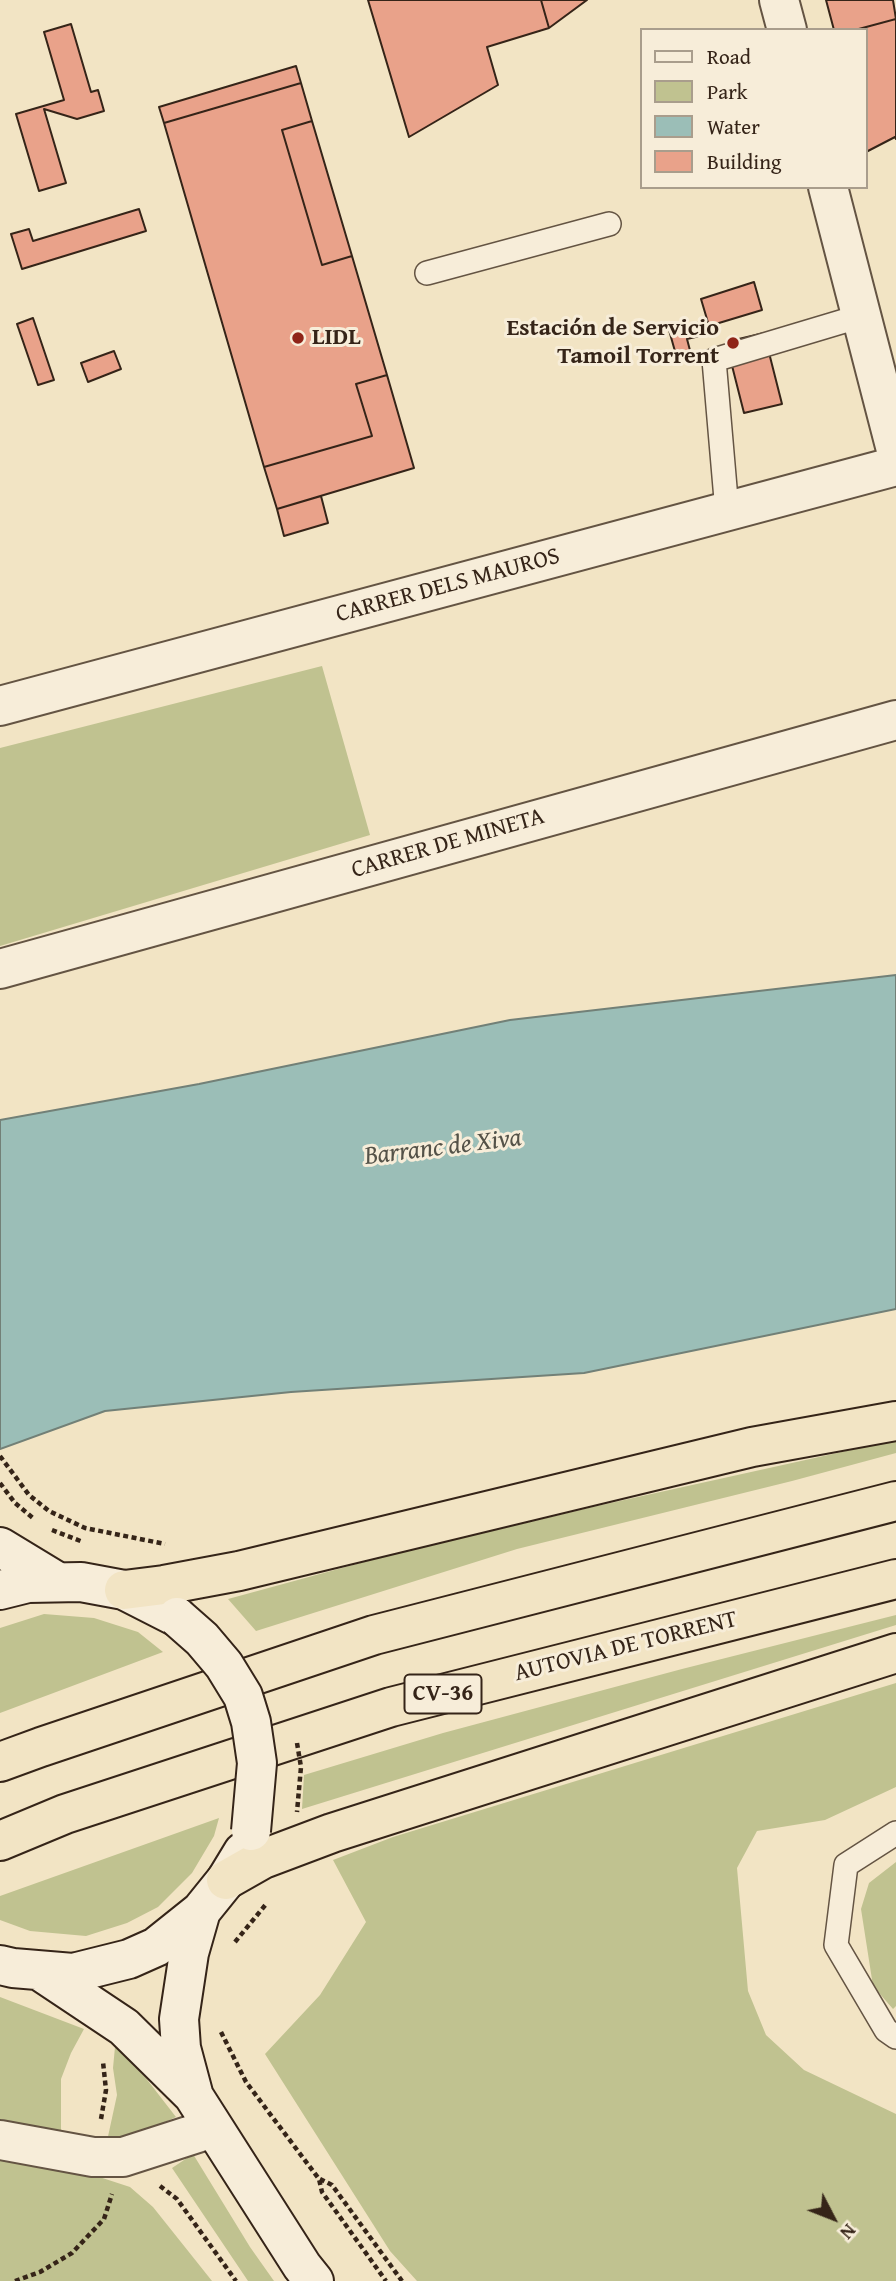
<!DOCTYPE html>
<html>
<head>
<meta charset="utf-8">
<style>
	body { margin:0 }
	#map { position:relative; width:896px; height:2281px; overflow:hidden; background:#f2e4c4; font-family:"Gentium Book Plus",serif }
	canvas { display:block }
	.legend { position:absolute; left:640px; top:28px; width:228px; height:161px; box-sizing:border-box; background:#f7edd9; border:2px solid #a99d8c; margin:0; padding:9px 12px; list-style:none; font-size:21px; color:#352418 }
	.legend li { display:flex; align-items:center; gap:14px; height:35px }
	.legend b { width:35px; border:2px solid #a99d8c }
	.north { position:absolute; left:798px; top:2183px; width:70px; height:70px; -webkit-text-stroke:5px #f7edd9; paint-order:stroke; rotate:132deg; font-size:19px; font-weight:700; line-height:28px; text-align:center; color:#352418 }
	.north::after { content:''; display:block; margin:auto; width:24px; height:32px; background:#352418; clip-path:polygon(50% 0,100% 100%,50% 72%,0 100%) }
</style>
</head>
<body>
<div id="map">
<canvas width="896" height="2281"></canvas>
<ul class="legend">
<li><b style="height:9px;background:#f7edd9"></b>Road</li>
<li><b style="height:19px;background:#c0c290"></b>Park</li>
<li><b style="height:19px;background:#9bbeb7"></b>Water</li>
<li><b style="height:19px;background:#e9a28a"></b>Building</li>
</ul>
<div class="north">N</div>
</div>
<script>
const context = document.querySelector('canvas').getContext('2d');
context.lineJoin = 'round';
function paint(path, color) { context.fillStyle = color; context.fill(path, 'evenodd'); }
const shape = rows => new Path2D(rows.map(r => 'M' + r).join(''));
function trace(path, color, width, dash) { context.strokeStyle = color; context.lineWidth = width; context.lineCap = dash ? 'butt' : 'round'; context.setLineDash(dash || []); context.stroke(path); }
function label(font, color, halo, rows, align = 'center') {
  context.font = font + ' "Gentium Book Plus",serif'; context.lineWidth = 6; context.setLineDash([]); context.textBaseline = 'middle'; context.strokeStyle = halo; context.fillStyle = color; for (const [text, x, y, turn = 0] of rows) {
    context.save(); context.translate(x, y); context.rotate((+turn || 0) * Math.PI / 180); context.textAlign = isNaN(turn) ? turn : align; if (halo) context.strokeText(text, 0, 0); context.fillText(text, 0, 0); context.restore();
  }
}
const green = shape([
	[322,666,370,835,0,946,0,748],
	[896,1440,896,1453,792,1481,517,1549,256,1631,228,1599,386,1556,597,1506],
	[44,1614,94,1618,138,1632,163,1652,0,1713,0,1628],
	[896,1615,896,1625,302,1809,304,1775,443,1733,682,1669],
	[896,1683,896,1787,825,1820,757,1831,737,1868,748,1991,766,2035,804,2070,896,2114,896,2281,417,2281,390,2251,265,2054,320,1995,366,1922,333,1860,393,1837],
	[219,1818,214,1836,192,1873,158,1907,127,1923,86,1936,30,1931,0,1920,0,1896],
	[896,1862,896,2006,893,2009,873,1986,861,1909,869,1883],
	[0,1997,84,2029,71,2053,61,2079,61,2132,0,2119],
	[115,2047,145,2077,176,2117,134,2136,107,2141,117,2095,113,2068],
	[193,2154,250,2247,274,2281,248,2281,172,2168],
	[0,2157,84,2172,130,2187,153,2207,212,2281,0,2281]
]);
const water = shape([
	[896,975,896,1309,584,1373,291,1392,105,1411,0,1449,0,1120,199,1084,510,1020,896,975]
]);
const building = shape([
	[368,0,541,0,549,28,487,47,498,85,409,137,368,0],
	[541,0,587,0,549,28,541,0],
	[826,0,893,0,896,19,855,30,834,30,826,0],
	[896,19,896,139,895,137,866,152,866,30,855,30,896,19],
	[71,24,91,92,98,90,104,111,77,119,44,109,66,183,39,191,16,114,64,100,44,32,71,24],
	[296,66,301,83,164,123,159,107,296,66],
	[301,83,312,121,282,130,322,265,352,256,387,375,356,384,372,436,264,467,164,123,301,83],
	[312,121,352,256,322,265,282,130,312,121],
	[139,209,146,231,22,269,11,234,29,229,33,241,139,209],
	[754,282,762,310,709,326,701,299,754,282],
	[33,318,54,380,38,385,17,324,33,318],
	[701,322,704,335,687,339,692,358,678,362,669,330,701,322],
	[764,333,782,404,744,413,726,342,764,333],
	[114,351,121,369,88,382,81,363,114,351],
	[387,375,414,468,277,509,264,467,372,436,356,384,387,375],
	[321,496,328,523,284,536,277,509,321,496]
]);
const path = shape([
	[0,1456,29,1495,49,1511,85,1528,165,1544],
	[0,1483,15,1503,33,1518],
	[52,1530,83,1542],
	[235,1942,267,1903],
	[221,2032,246,2082,319,2179,322,2192,386,2281],
	[101,2119,106,2090,103,2062],
	[320,2179,332,2185,402,2281],
	[160,2186,177,2199,236,2281],
	[15,2281,40,2272,72,2253,104,2219,112,2194]
]);
const service = shape([
	[427,273,609,224],
	[727,511,714,360,861,316],
	[896,1833,846,1865,836,1945,886,2030,896,2037]
]);
const minor = shape([
	[779,0,787,30],
	[828,187,896,450],
	[0,706,896,466],
	[0,969,896,720],
	[0,2140,93,2157,123,2157,213,2128]
]);
const secondary = shape([
	[0,1547,56,1581],
	[0,1590,28,1583,81,1582,124,1590,177,1617],
	[0,1965,13,1968,73,1973,129,1959,156,1947,201,1911,226,1880,243,1852],
	[40,1971,124,2027,193,2095,302,2266,314,2281],
	[193,2093,181,2048,179,2019,189,1953,201,1911]
]);
const motorway = shape([
	[124,1590,164,1585,239,1571,752,1447,896,1421],
	[0,1762,41,1747,374,1635,896,1501],
	[0,1841,65,1814,391,1707,896,1579],
	[226,1880,263,1859,332,1833,896,1653]
]);
const pathBridge = shape([
	[297,1743,301,1767,297,1812]
]);
const secondaryBridge = shape([
	[177,1617,202,1639,224,1665,243,1696,251,1722,257,1763,251,1831]
]);
const markers = [
	[298,338,7,"#8f2418"],
	[733,343,7,"#8f2418"]
];
const shields = [
	[443,1694,77]
];
const shieldNames = [
	["CV-36",443,1694]
];
const poiNames = [
	["Estación de Servicio",719,329],
	["Tamoil Torrent",719,357],
	["LIDL",312,338,"left"]
];
const streetNames = [
	["CARRER DELS MAUROS",448,586,-15],
	["CARRER DE MINETA",448,844,-16],
	["AUTOVIA DE TORRENT",626,1647,-14]
];
const waterNames = [
	["Barranc de Xiva",443,1148,-7]
];
paint(green, '#c0c290');
paint(water, '#9bbeb7');
trace(water, '#728077', 2);
paint(building, '#e9a28a');
trace(building, '#352418', 2);
trace(service, '#645443', 26);
trace(minor, '#645443', 42);
trace(secondary, '#352418', 42);
trace(motorway, '#352418', 42);
trace(path, '#352418', 4.5, [5, 3.5]);
trace(service, '#f7edd9', 23);
trace(minor, '#f7edd9', 38);
trace(secondary, '#f7edd9', 38);
trace(motorway, '#f2e4c4', 38);
trace(secondaryBridge, '#352418', 42, []);
trace(pathBridge, '#352418', 4.5, [5, 3.5]);
trace(secondaryBridge, '#f7edd9', 38);
for (const [x, y, r, color] of markers) { const dot = new Path2D(); dot.arc(x, y, r, 0, 2 * Math.PI); context.fillStyle = color; context.fill(dot); trace(dot, '#f7edd9', 2.5); }
for (const [x, y, w] of shields) { const box = new Path2D(); box.roundRect(x - w / 2, y - 19.5, w, 39, 5); context.fillStyle = '#f7edd9'; context.fill(box); trace(box, '#352418', 2); }
label('bold 23px', '#352418', null, shieldNames);
label('bold 24px', '#352418', '#f7edd9', poiNames, 'right');
label('24px', '#352418', '#f7edd9', streetNames);
label('italic 26px', '#545248', '#f7edd9', waterNames);
</script>
</body>
</html>
